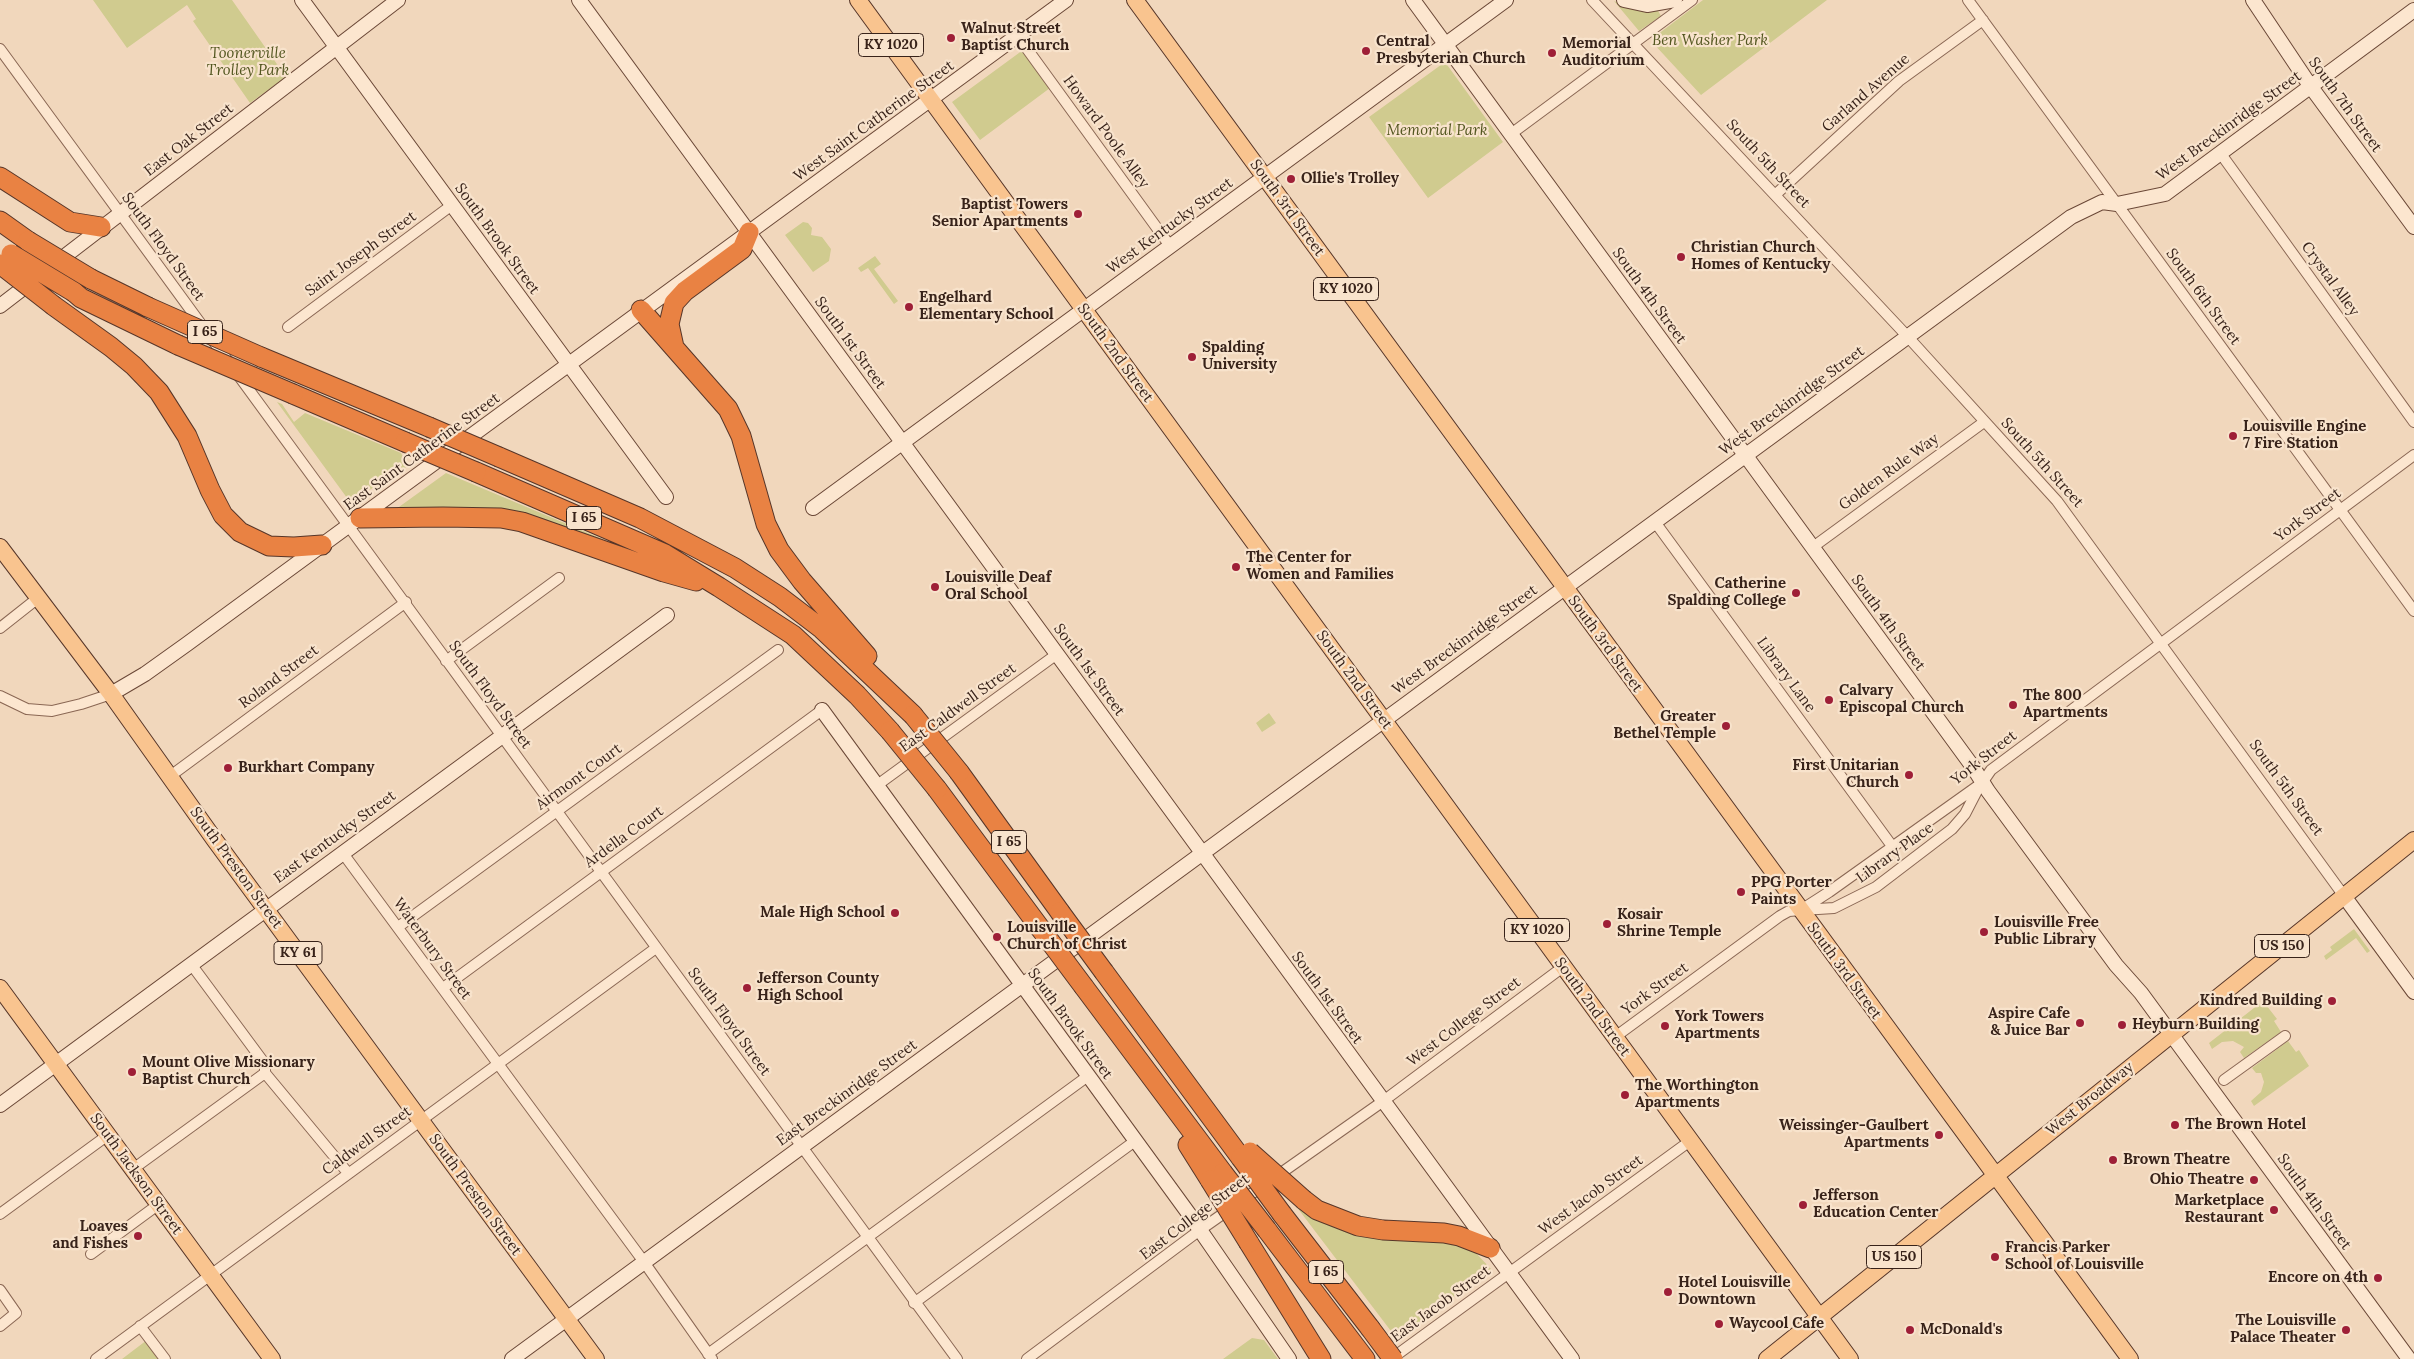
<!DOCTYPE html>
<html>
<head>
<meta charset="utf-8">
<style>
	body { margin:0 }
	canvas { display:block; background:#f1d7bc }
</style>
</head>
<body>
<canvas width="2414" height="1359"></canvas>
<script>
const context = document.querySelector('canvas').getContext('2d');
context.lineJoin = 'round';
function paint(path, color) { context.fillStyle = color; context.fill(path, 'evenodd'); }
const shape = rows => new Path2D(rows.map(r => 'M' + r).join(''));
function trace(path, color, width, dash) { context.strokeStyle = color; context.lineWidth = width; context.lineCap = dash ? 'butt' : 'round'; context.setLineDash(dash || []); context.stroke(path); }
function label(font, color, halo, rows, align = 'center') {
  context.font = font + ' Lora,serif'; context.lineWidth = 4.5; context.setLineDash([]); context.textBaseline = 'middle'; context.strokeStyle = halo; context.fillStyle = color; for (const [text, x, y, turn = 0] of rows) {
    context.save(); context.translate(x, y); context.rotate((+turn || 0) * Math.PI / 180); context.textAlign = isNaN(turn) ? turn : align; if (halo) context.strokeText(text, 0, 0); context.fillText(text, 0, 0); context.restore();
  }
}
const green = shape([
	[93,0,232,0,286,77,250,103,193,21,196,19,187,5,127,48],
	[1703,0,1827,0,1701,95,1652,42,1653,38],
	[1614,1,1629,7,1657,9,1661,16,1639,31],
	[1023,50,1050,88,980,140,952,102],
	[1445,62,1503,142,1428,198,1369,117],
	[803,222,808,223,812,228,811,235,822,237,831,249,829,261,813,272,785,235],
	[875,256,881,264,874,269,898,301,894,304,868,268,861,272,858,268],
	[277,402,282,404,294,422,305,413,401,453,408,466,350,502],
	[446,473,600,538,627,550,554,524,392,512],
	[1269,713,1276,723,1262,732,1256,723],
	[2354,929,2370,951,2367,953,2356,938,2326,960,2324,956,2332,950,2330,947],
	[2263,1001,2277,1019,2274,1021,2281,1032,2244,1058,2240,1052,2244,1047,2233,1041,2222,1042,2212,1049,2209,1043],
	[2288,1041,2296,1052,2299,1050,2309,1066,2254,1106,2251,1101,2261,1092,2264,1082,2261,1073,2256,1073,2252,1068],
	[1283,1189,1295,1201,1432,1235,1475,1252,1491,1269,1397,1339],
	[1252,1338,1264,1340,1278,1359,1223,1359],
	[147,1340,162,1359,122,1359]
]);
const street = shape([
	[1592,0,1908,337,2057,501,2344,896],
	[1968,0,2414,611],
	[1017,35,1170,246],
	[0,49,957,1359],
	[1511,134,1692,0],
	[2221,154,2414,422],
	[1775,195,1899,81,1983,20],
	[288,327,452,205],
	[1655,522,1892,846],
	[1813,547,1984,422],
	[0,628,38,598],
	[446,661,559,578],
	[0,696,27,709,52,711,81,704,111,694],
	[169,777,406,602],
	[876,786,1057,654],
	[342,852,644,1262,712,1359],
	[1802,910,1834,908,1876,887,1952,829,1965,814,1980,785],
	[398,927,778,650],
	[191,964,265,1064,265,1073,348,1173],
	[443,988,822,710],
	[1615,1037,1780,916,1789,911,1801,910,1829,892,1982,783,1991,770,2414,455],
	[2224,1080,2285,1036],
	[133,1169,265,1073],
	[0,1214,108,1135],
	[91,1254,159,1204],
	[0,1290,16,1313,0,1326],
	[914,1303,1135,1141],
	[140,1326,165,1359],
	[708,1354,1088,1076],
	[96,1359,656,948],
	[1027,1359,1200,1230,1382,1102,1563,967],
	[1391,1359,1690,1141]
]);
const secondary = shape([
	[302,0,666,497],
	[579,0,1572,1359],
	[1413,0,1973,767,1988,791,2116,965,2141,993,2409,1359],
	[1624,0,1647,5,1675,0],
	[2253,0,2311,87,2414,227],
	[0,306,398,0],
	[813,508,1506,0],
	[111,694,145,674,187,644,1066,0],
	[822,710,1189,1214,1289,1359],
	[2344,896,2414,992],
	[0,1105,667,615],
	[512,1359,2071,217,2102,202,2117,204,2165,194,2414,10]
]);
const primary = shape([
	[858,0,1850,1359],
	[1135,0,2130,1359],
	[0,547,111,694,214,839,596,1359],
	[0,988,272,1359],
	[1767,1359,2414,840]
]);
const highway = shape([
	[0,177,70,222,101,227],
	[0,221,28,241],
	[91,279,148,307],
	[74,292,81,298,178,345],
	[54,306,111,347,134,366,159,392,187,436,210,490,223,515,240,532,269,546,294,547,322,545],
	[641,310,728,409,741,436,766,524,779,550,802,581,867,656],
	[674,347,669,324,674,303,685,291,742,249,749,232],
	[261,357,429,427],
	[293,394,405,442],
	[499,457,640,518,735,568,780,597,822,629,913,715],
	[476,472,665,554,719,587,793,635,857,695,890,731],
	[360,518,443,517,501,518,522,522,664,572,696,581],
	[959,772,1060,912],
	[937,789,1040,928],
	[1104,972,1241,1158],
	[1084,987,1223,1173],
	[1188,1145,1210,1180],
	[1304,1200,1317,1210,1358,1226,1383,1230,1444,1233,1459,1236,1490,1248],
	[1282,1214,1370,1328],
	[1267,1230,1365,1359],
	[1249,1243,1321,1359]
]);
const highwayBridge = shape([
	[28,241,91,279],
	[11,254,74,292],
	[0,264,54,306],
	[148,307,261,357],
	[178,345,293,394],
	[429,427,499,457],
	[405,442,476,472],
	[913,715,959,772],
	[890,731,937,789],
	[1060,912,1104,972],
	[1040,928,1084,987],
	[1250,1152,1304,1200],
	[1241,1158,1282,1214],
	[1223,1173,1267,1230],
	[1210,1180,1249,1243],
	[1370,1328,1393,1359]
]);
const markers = [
	[951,38,5,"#9e1f37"],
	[1366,51,5,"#9e1f37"],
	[1552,53,5,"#9e1f37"],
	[1291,179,5,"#9e1f37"],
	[1078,214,5,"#9e1f37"],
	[1681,257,5,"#9e1f37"],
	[909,307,5,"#9e1f37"],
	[1192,357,5,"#9e1f37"],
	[2233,436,5,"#9e1f37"],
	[1236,567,5,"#9e1f37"],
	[935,587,5,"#9e1f37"],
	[1796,593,5,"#9e1f37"],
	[1829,700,5,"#9e1f37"],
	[2013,705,5,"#9e1f37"],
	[1726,726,5,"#9e1f37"],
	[228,768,5,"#9e1f37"],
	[1909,775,5,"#9e1f37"],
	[1741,892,5,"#9e1f37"],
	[895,913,5,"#9e1f37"],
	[1607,924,5,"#9e1f37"],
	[1984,932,5,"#9e1f37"],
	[997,937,5,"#9e1f37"],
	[747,988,5,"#9e1f37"],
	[2332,1001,5,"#9e1f37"],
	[2080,1023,5,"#9e1f37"],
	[2122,1025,5,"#9e1f37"],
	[1665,1026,5,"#9e1f37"],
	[132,1072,5,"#9e1f37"],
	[1625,1095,5,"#9e1f37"],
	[2175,1125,5,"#9e1f37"],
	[1939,1135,5,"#9e1f37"],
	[2113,1160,5,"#9e1f37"],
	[2254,1180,5,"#9e1f37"],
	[1803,1205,5,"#9e1f37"],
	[2274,1210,5,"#9e1f37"],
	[138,1236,5,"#9e1f37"],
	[1995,1257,5,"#9e1f37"],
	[2378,1278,5,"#9e1f37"],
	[1668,1292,5,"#9e1f37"],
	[1719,1324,5,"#9e1f37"],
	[1910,1330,5,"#9e1f37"],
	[2346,1330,5,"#9e1f37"]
];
const shields = [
	[891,45,65],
	[1346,289,65],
	[205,332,35],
	[584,518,35],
	[1009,842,35],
	[1537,930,65],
	[2282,946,55],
	[298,953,48],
	[1894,1257,55],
	[1326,1272,35]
];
const shieldNames = [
	["KY 1020",891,45],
	["KY 1020",1346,289],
	["I 65",205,332],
	["I 65",584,518],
	["I 65",1009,842],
	["KY 1020",1537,930],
	["US 150",2282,946],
	["KY 61",298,953],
	["US 150",1894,1257],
	["I 65",1326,1272]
];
const poiNames = [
	["Walnut Street",961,29],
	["Baptist Church",961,46],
	["Central",1376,42],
	["Presbyterian Church",1376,59],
	["Memorial",1562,44],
	["Auditorium",1562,61],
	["Ollie's Trolley",1301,179],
	["Baptist Towers",1068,205,"right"],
	["Senior Apartments",1068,222,"right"],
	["Christian Church",1691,248],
	["Homes of Kentucky",1691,265],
	["Engelhard",919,298],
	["Elementary School",919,315],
	["Spalding",1202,348],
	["University",1202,365],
	["Louisville Engine",2243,427],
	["7 Fire Station",2243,444],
	["The Center for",1246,558],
	["Women and Families",1246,575],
	["Louisville Deaf",945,578],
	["Oral School",945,595],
	["Catherine",1786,584,"right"],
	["Spalding College",1786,601,"right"],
	["Calvary",1839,691],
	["Episcopal Church",1839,708],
	["The 800",2023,696],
	["Apartments",2023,713],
	["Greater",1716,717,"right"],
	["Bethel Temple",1716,734,"right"],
	["First Unitarian",1899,766,"right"],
	["Church",1899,783,"right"],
	["Burkhart Company",238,768],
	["PPG Porter",1751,883],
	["Paints",1751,900],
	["Male High School",885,913,"right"],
	["Kosair",1617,915],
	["Shrine Temple",1617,932],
	["Louisville Free",1994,923],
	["Public Library",1994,940],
	["Louisville",1007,928],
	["Church of Christ",1007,945],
	["Jefferson County",757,979],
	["High School",757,996],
	["Kindred Building",2322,1001,"right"],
	["Aspire Cafe",2070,1014,"right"],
	["& Juice Bar",2070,1031,"right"],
	["York Towers",1675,1017],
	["Apartments",1675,1034],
	["Heyburn Building",2132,1025],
	["Mount Olive Missionary",142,1063],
	["Baptist Church",142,1080],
	["The Worthington",1635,1086],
	["Apartments",1635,1103],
	["The Brown Hotel",2185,1125],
	["Weissinger-Gaulbert",1929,1126,"right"],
	["Apartments",1929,1143,"right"],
	["Brown Theatre",2123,1160],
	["Ohio Theatre",2244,1180,"right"],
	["Jefferson",1813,1196],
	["Education Center",1813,1213],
	["Marketplace",2264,1201,"right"],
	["Restaurant",2264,1218,"right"],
	["Loaves",128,1227,"right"],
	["and Fishes",128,1244,"right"],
	["Francis Parker",2005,1248],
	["School of Louisville",2005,1265],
	["Encore on 4th",2368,1278,"right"],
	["Hotel Louisville",1678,1283],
	["Downtown",1678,1300],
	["The Louisville",2336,1321,"right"],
	["Palace Theater",2336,1338,"right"],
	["Waycool Cafe",1729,1324],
	["McDonald's",1920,1330]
];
const parkNames = [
	["Ben Washer Park",1710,41],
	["Toonerville",248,54],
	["Trolley Park",248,71],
	["Memorial Park",1437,131]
];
const streetNames = [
	["Garland Avenue",1866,93,-41],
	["South 7th Street",2345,105,54],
	["West Saint Catherine Street",874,121,-36],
	["West Breckinridge Street",2229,126,-36],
	["Howard Poole Alley",1106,132,54],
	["East Oak Street",189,140,-38],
	["South 5th Street",1768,164,47],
	["South 3rd Street",1287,208,54],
	["West Kentucky Street",1170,226,-36],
	["South Brook Street",497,239,54],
	["South Floyd Street",163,247,54],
	["Saint Joseph Street",361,254,-36],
	["Crystal Alley",2330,279,54],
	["South 4th Street",1649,296,54],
	["South 6th Street",2203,297,54],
	["South 1st Street",850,343,54],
	["South 2nd Street",1115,353,54],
	["West Breckinridge Street",1792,401,-36],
	["East Saint Catherine Street",422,452,-36],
	["South 5th Street",2042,463,48],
	["Golden Rule Way",1889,472,-36],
	["York Street",2308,515,-37],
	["South 4th Street",1888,623,54],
	["West Breckinridge Street",1465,640,-36],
	["South 3rd Street",1605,644,54],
	["South 1st Street",1089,670,54],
	["Library Lane",1786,675,54],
	["Roland Street",279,677,-37],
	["South 2nd Street",1354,680,54],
	["South Floyd Street",490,695,54],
	["East Caldwell Street",958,708,-36],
	["York Street",1984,758,-38],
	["Airmont Court",579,777,-36],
	["South 5th Street",2286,788,54],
	["East Kentucky Street",335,837,-36],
	["Ardella Court",624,837,-36],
	["Library Place",1895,853,-36],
	["South Preston Street",236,868,54],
	["Waterbury Street",432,949,54],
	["South 3rd Street",1844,971,54],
	["York Street",1655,989,-36],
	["South 1st Street",1327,998,54],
	["South 2nd Street",1592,1007,54],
	["South Floyd Street",729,1022,54],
	["West College Street",1464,1022,-37],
	["South Brook Street",1070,1024,54],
	["East Breckinridge Street",847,1093,-36],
	["West Broadway",2090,1099,-39],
	["Caldwell Street",367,1141,-36],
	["South Jackson Street",136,1174,54],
	["South Preston Street",475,1195,54],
	["West Jacob Street",1591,1195,-36],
	["South 4th Street",2314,1202,54],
	["East College Street",1195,1217,-37],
	["East Jacob Street",1441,1304,-36]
];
paint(green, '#d0cb8f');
trace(street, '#8a6754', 12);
trace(secondary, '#6b4837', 16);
trace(primary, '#573629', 18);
trace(highway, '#573629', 21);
trace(street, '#fce6cf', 10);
trace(secondary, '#fce6cf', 14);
trace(primary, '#f9c48f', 16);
trace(highway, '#e98243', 19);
trace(highwayBridge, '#573629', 21, []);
trace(highwayBridge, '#e98243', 19);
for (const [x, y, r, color] of markers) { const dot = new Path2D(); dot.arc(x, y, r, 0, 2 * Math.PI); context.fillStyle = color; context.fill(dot); trace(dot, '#f8e3cc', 2); }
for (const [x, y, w] of shields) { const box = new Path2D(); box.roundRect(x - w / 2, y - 11.5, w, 23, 4); context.fillStyle = '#f8e3cc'; context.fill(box); trace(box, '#38231a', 1); }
label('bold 14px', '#38231a', null, shieldNames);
label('bold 15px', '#38231a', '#f8e3cc', poiNames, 'left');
label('italic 15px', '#52561f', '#f8e3cc', parkNames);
label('15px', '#38231a', '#f8e3cc', streetNames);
</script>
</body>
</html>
